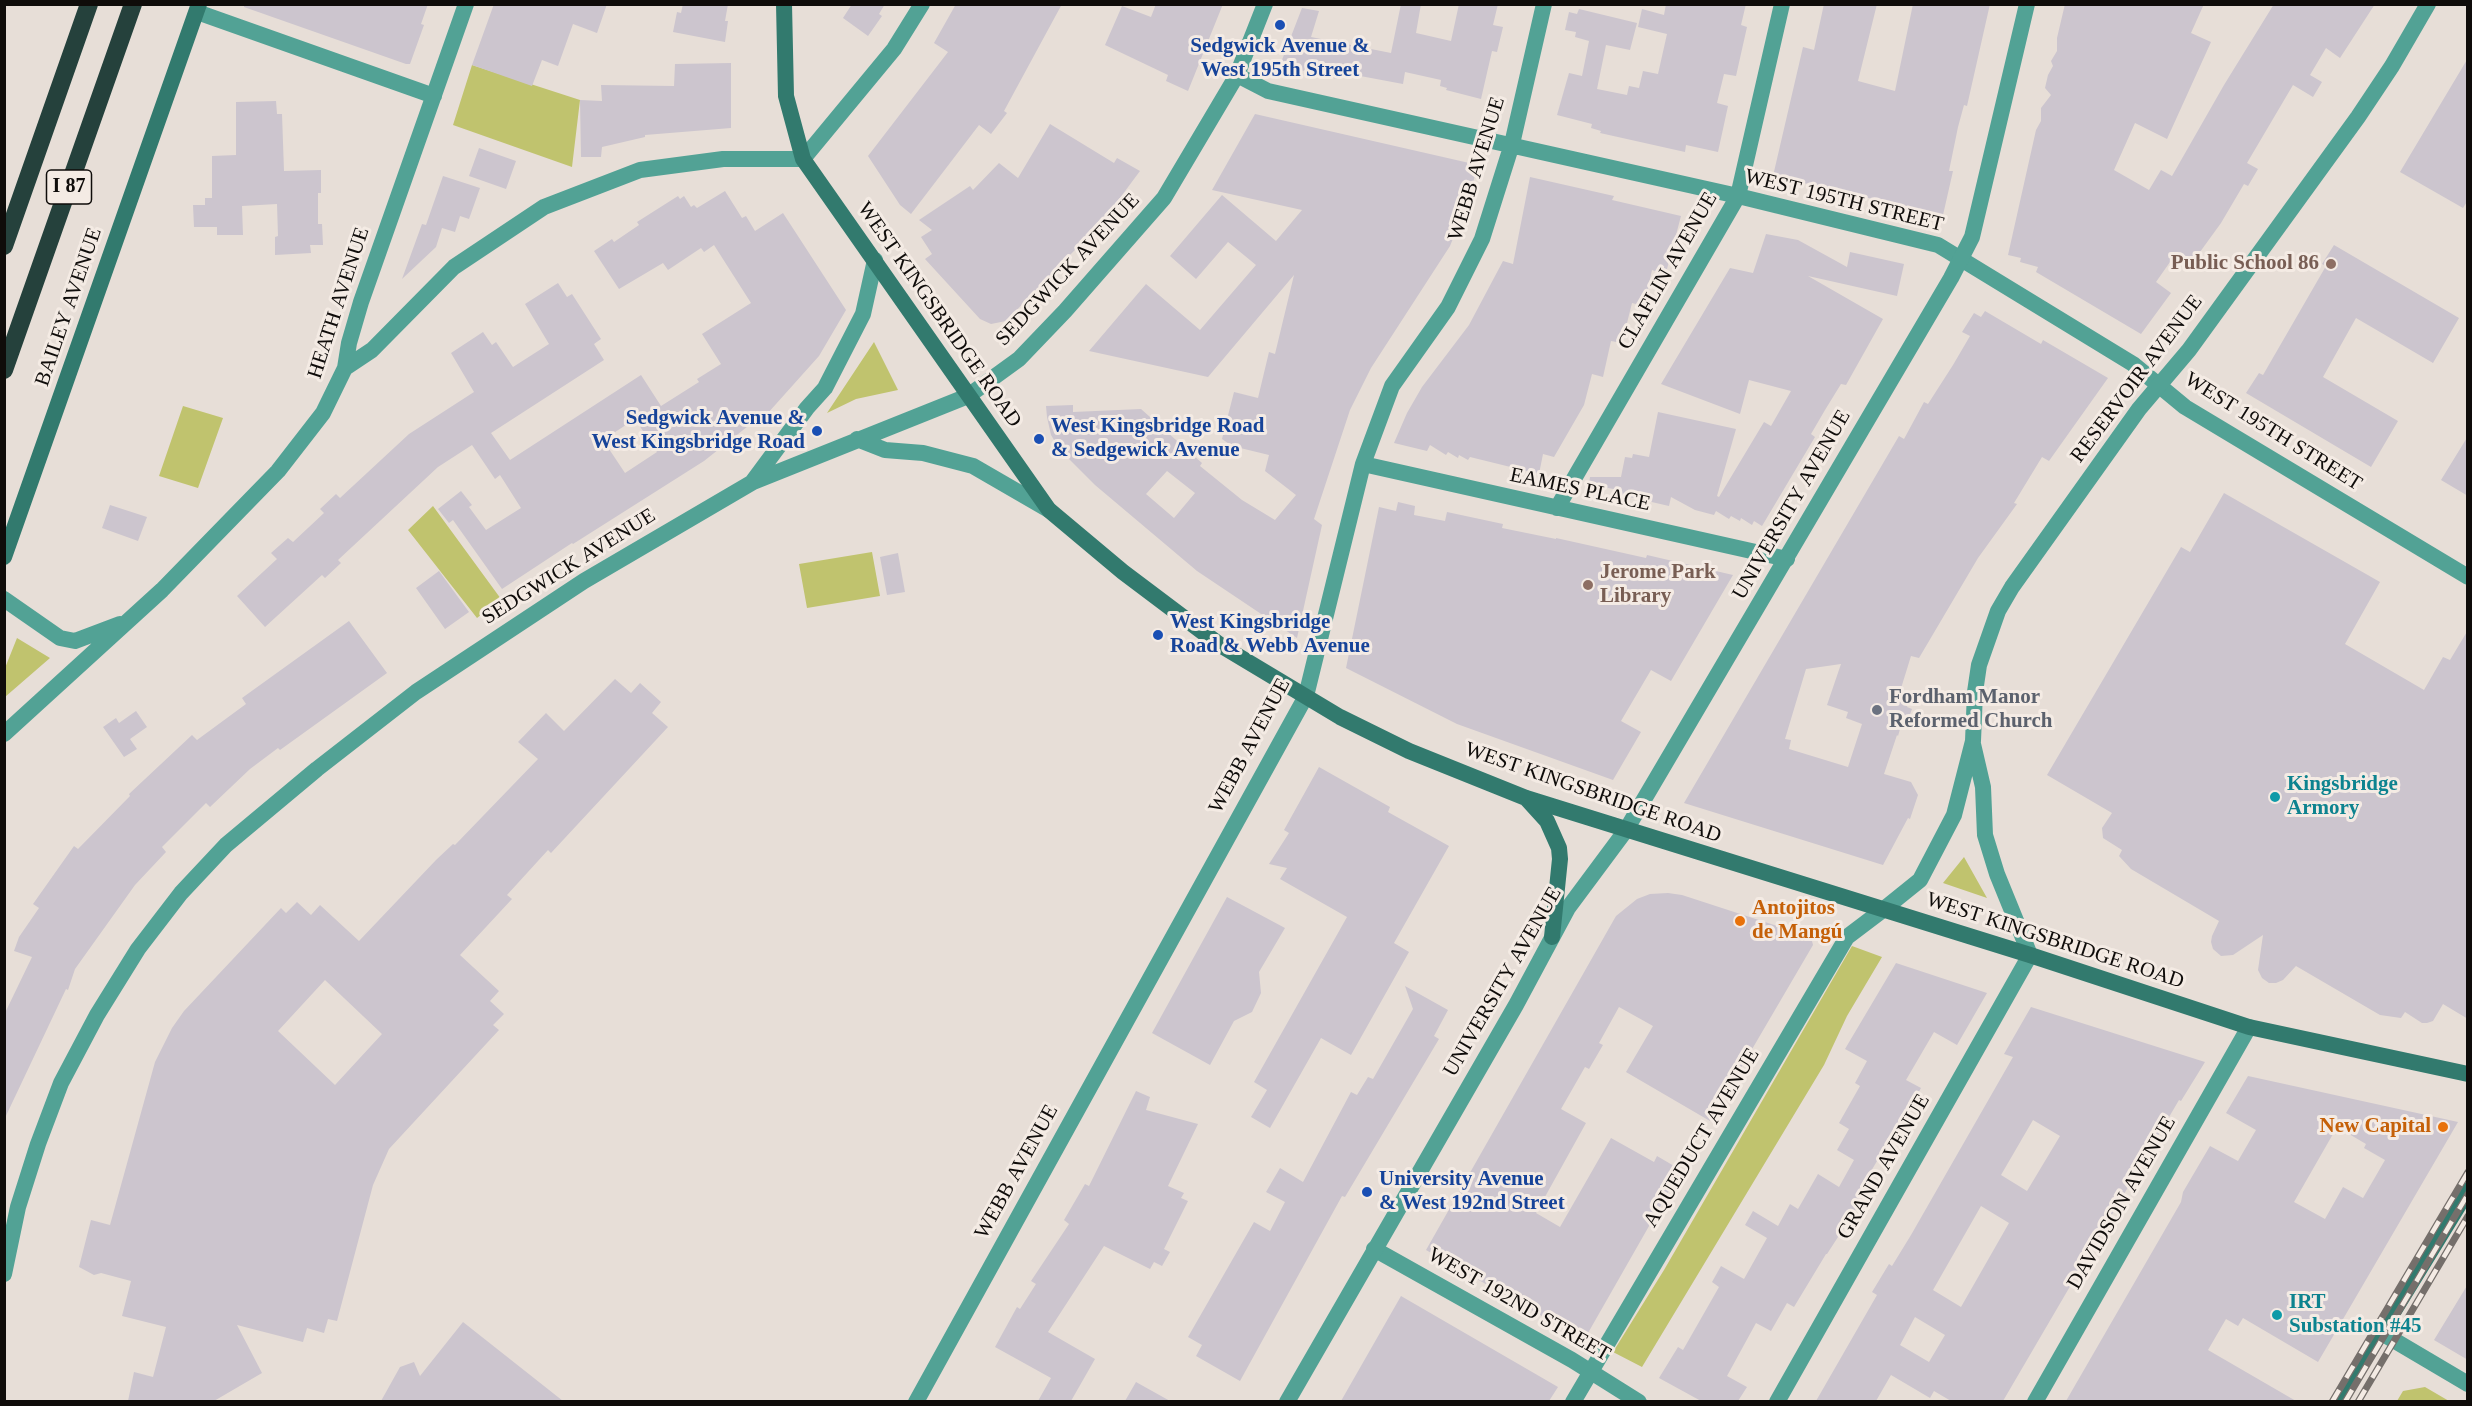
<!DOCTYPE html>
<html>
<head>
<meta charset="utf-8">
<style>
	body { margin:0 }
	#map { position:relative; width:2472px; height:1406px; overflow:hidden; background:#e7ded7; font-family:Georgia,serif }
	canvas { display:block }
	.frame { position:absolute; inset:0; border:6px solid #0f0c0a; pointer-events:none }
</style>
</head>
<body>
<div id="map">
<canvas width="2472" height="1406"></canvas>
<div class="frame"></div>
</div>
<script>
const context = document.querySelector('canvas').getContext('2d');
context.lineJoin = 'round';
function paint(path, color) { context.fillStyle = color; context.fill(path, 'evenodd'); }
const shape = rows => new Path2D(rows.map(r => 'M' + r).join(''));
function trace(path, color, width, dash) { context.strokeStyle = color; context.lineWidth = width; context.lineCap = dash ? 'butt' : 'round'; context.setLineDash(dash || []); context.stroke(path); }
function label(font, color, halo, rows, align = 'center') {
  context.font = font + ' Georgia,serif'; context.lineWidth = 6; context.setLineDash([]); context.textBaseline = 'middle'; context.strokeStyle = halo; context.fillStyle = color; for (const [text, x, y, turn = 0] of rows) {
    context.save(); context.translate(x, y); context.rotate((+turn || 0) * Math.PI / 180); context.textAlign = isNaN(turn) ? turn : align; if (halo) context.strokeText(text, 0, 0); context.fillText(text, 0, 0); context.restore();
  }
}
const green = shape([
	[472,65,580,100,572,167,453,125],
	[874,342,898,390,856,399,827,413],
	[183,406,223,418,198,488,159,476],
	[433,506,501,599,477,618,408,530],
	[872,552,880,596,807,608,799,564],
	[17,638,50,658,5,697,5,668],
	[1964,857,1987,898,1943,883],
	[1852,946,1882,957,1847,1016,1824,1065,1642,1367,1613,1352,1664,1270],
	[2425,1387,2449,1401,2397,1401,2403,1391]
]);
const building = shape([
	[244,4,428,4,421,24,424,25,410,64,406,64,244,7],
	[494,4,607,4,597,33,573,24,558,66,542,60,532,86,472,65],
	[683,4,728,4,725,21,728,21,725,42,673,32,677,12,681,13],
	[852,4,885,4,879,14,882,16,868,36,843,18],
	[956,4,1062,4,1004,111,1007,113,991,134,979,125,911,214,900,205,868,156,948,52,934,43],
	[1156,4,1223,4,1188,91,1166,81,1168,75,1105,45,1122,6,1151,17],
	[1401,4,1421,4,1416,33,1451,41,1459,4,1498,4,1493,25,1503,27,1497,52,1492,51,1481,99,1446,90,1447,88,1440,86,1441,80,1405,72,1403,84,1339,72,1337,79,1280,65,1302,8,1319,11,1311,37,1391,53],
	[1666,4,1746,4,1741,25,1747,27,1736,76,1724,74,1717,103,1728,106,1718,152,1686,145,1685,152,1600,133,1601,131,1591,128,1592,124,1557,115,1569,73,1582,76,1589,41,1575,37,1576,32,1565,30,1569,12,1577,14,1579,9,1637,23,1630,50,1606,45,1597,89,1627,95,1629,86,1639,88,1643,71,1658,74,1667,34,1638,27,1642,9,1664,15],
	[1824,4,1877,4,1858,81,1895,91,1913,4,1990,4,1967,106,1964,105,1958,127,1949,171,1953,171,1943,215,1773,176,1803,47,1814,50],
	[2065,4,2204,4,2191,33,2211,42,2167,139,2135,123,2114,170,2149,190,2161,170,2172,176,2224,85,2274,4,2375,4,2340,58,2326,48,2310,75,2322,82,2313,97,2293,85,2247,163,2258,169,2248,186,2244,184,2221,223,2192,263,2177,252,2156,282,2171,293,2141,334,2036,272,2038,267,2020,262,2021,258,2008,255,2036,130,2041,121,2041,108,2051,95,2045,88,2048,75,2053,66,2051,61,2057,51,2057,38],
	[2468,58,2468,200,2463,208,2400,172],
	[731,63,731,128,645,135,645,137,602,147,601,157,581,157,580,100,602,101,601,85,674,86,675,64],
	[276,101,277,114,282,114,284,171,321,170,321,193,318,193,318,224,322,224,323,245,310,245,311,253,275,255,275,237,278,236,277,204,242,206,243,235,217,235,217,227,194,227,193,205,205,205,205,198,212,198,212,156,236,155,236,102],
	[1255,114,1478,165,1467,204,1450,246,1371,368,1350,410,1314,519,1322,525,1297,638,1197,571,1095,485,1060,450,1051,435,1047,417,1046,406,1073,405,1073,412,1141,409,1202,463,1200,466,1242,500,1275,520,1296,495,1265,471,1269,455,1232,446,1222,439,1234,392,1258,398,1269,352,1275,354,1294,275,1208,377,1089,351,1146,284,1200,330,1256,265,1228,242,1196,279,1170,256,1222,195,1276,241,1302,210,1212,190],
	[1167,471,1195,493,1174,518,1146,494],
	[1050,124,1114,163,1117,158,1140,171,1102,222,1006,321,991,324,980,319,925,259,932,254,921,237,932,230,919,220,970,186,973,190,999,163,1018,178],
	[479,148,516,161,506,189,469,176],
	[443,176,480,188,469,219,460,216,455,232,442,228,436,247,402,279,422,224,426,225],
	[1530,177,1614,196,1612,200,1681,216,1667,269,1659,268,1658,272,1652,270,1644,306,1632,303,1622,343,1611,341,1603,377,1592,374,1584,405,1554,457,1543,454,1539,474,1470,457,1468,460,1459,455,1458,458,1448,452,1446,455,1430,445,1427,451,1394,443,1407,413,1422,387,1469,325,1503,261,1513,264],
	[725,191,742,218,746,216,755,231,783,213,846,310,819,356,759,423,757,419,704,461,573,544,572,543,502,589,453,520,449,523,438,509,461,491,472,505,469,507,486,530,521,508,500,475,495,479,472,445,438,467,338,560,341,563,325,578,322,575,265,627,237,596,277,559,271,553,288,538,293,542,324,513,320,509,336,494,340,498,409,434,474,392,451,353,483,332,492,345,496,342,513,367,549,344,525,304,558,283,567,297,572,294,601,339,594,344,604,360,491,433,510,460,641,375,661,406,699,382,697,379,721,364,702,334,751,303,714,245,704,252,701,248,668,270,663,263,619,289,594,251,612,239,614,242,639,225,637,222,678,196,680,199,684,196,691,207,694,205,697,208],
	[635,419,657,452,625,473,603,440],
	[1766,234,1798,240,1847,267,1850,252,1904,264,1897,296,1808,276,1883,319,1846,385,1841,384,1825,410,1811,434,1815,437,1762,526,1754,521,1752,525,1741,518,1740,521,1731,516,1729,519,1716,511,1714,515,1695,510,1671,497,1669,506,1617,494,1618,490,1589,484,1590,477,1621,477,1625,457,1632,458,1633,454,1649,457,1658,412,1736,429,1717,496,1719,497,1764,422,1771,426,1791,391,1749,380,1740,414,1661,384,1730,268,1753,273],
	[2334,245,2459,318,2433,363,2356,318,2323,377,2398,421,2371,467,2246,393,2259,373,2263,375,2326,266,2322,264],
	[1985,311,2041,344,2043,340,2108,378,2049,461,2042,457,2014,503,2017,504,1978,558,1919,658,1911,656,1898,698,1909,701,1907,707,1912,709,1904,730,1900,729,1898,736,1897,735,1884,774,1911,782,1918,795,1910,819,1908,818,1883,865,1684,803,1899,436,1904,439,1924,402,1928,404,1953,365,1970,336,1962,332,1974,313,1981,317],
	[1841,664,1827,705,1848,712,1846,718,1862,724,1848,767,1789,749,1791,740,1785,739,1806,669],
	[2468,436,2468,496,2441,480],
	[2224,493,2380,582,2345,644,2424,690,2443,657,2450,660,2468,630,2468,1019,2443,1004,2433,1021,2427,1023,2422,1023,2405,1012,2401,1018,2380,1015,2296,966,2283,980,2276,983,2269,983,2262,978,2258,970,2263,935,2233,955,2221,956,2213,949,2211,942,2212,936,2219,921,2131,869,2119,856,2122,850,2103,838,2102,828,2112,813,2047,775,2181,547,2190,552],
	[1398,502,1415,506,1414,515,1445,521,1447,512,1503,524,1502,528,1556,539,1556,538,1646,558,1647,555,1733,575,1671,681,1651,670,1621,721,1641,732,1613,780,1457,724,1346,668,1379,507,1396,511],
	[110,505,147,517,138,541,102,528],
	[898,553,905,592,887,595,880,557],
	[439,571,469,612,445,629,416,588],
	[349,621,387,673,280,750,278,748,250,769,210,807,206,803,162,847,166,852,135,885,75,969,68,990,66,989,4,1120,4,1015,32,957,14,951,19,937,39,908,33,904,74,846,78,849,130,796,129,794,192,735,197,740,246,704,242,698],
	[615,679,631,693,640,683,661,702,652,713,668,727,551,853,548,850,507,895,512,899,460,955,499,991,490,1001,504,1014,493,1025,499,1030,389,1149,373,1185,337,1321,328,1319,324,1333,307,1328,303,1342,237,1325,262,1373,214,1401,128,1401,134,1372,153,1377,166,1327,122,1316,131,1281,101,1273,94,1275,79,1267,91,1220,110,1225,155,1062,172,1028,184,1011,281,908,286,913,297,902,311,915,320,905,359,941,436,860,453,844,455,845,538,759,518,742,546,713,564,731],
	[325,980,382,1034,335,1085,278,1031],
	[136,711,147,727,130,739,137,749,124,757,103,727,116,718,119,723],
	[1319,767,1390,807,1388,812,1449,846,1394,943,1409,952,1351,1055,1321,1038,1270,1128,1251,1117,1267,1090,1254,1082,1347,917,1280,879,1287,868,1269,864,1289,833,1284,830],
	[1668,893,1682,895,1811,937,1813,945,1710,1121,1626,1072,1653,1026,1619,1007,1599,1043,1603,1045,1589,1069,1585,1067,1561,1109,1586,1123,1536,1213,1560,1227,1611,1138,1654,1162,1657,1156,1681,1170,1584,1340,1426,1250,1616,916,1637,899,1650,894],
	[1227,897,1285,928,1259,972,1261,993,1252,1012,1234,1021,1210,1065,1152,1033],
	[1896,963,1987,993,1957,1045,1934,1032,1906,1080,1921,1088,1886,1150,1884,1149,1856,1197,1862,1200,1827,1254,1826,1254,1794,1307,1787,1303,1771,1331,1756,1323,1727,1376,1747,1387,1738,1401,1701,1401,1659,1378,1678,1347,1683,1350,1719,1287,1712,1282,1721,1266,1744,1279,1767,1238,1745,1225,1753,1211,1778,1226,1790,1204,1798,1209,1818,1174,1839,1187,1854,1160,1837,1150,1849,1129,1839,1123,1860,1086,1855,1083,1867,1061,1845,1049],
	[1405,986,1448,1010,1434,1036,1439,1039,1345,1197,1342,1196,1240,1381,1196,1356,1202,1345,1188,1337,1254,1222,1270,1231,1285,1202,1266,1192,1280,1168,1303,1182,1351,1092,1357,1095,1368,1077,1373,1079,1413,1009],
	[2031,1007,2205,1062,2181,1101,2179,1100,2003,1401,1951,1401,1934,1391,1930,1398,1891,1375,1876,1401,1816,1401,1877,1295,1872,1292,1889,1264,1892,1266,1911,1235,2013,1057,2004,1054],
	[2033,1120,2060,1136,2027,1191,2001,1175],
	[1981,1206,2009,1223,1961,1307,1933,1290],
	[1915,1317,1945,1335,1929,1362,1900,1345],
	[2248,1076,2458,1122,2318,1362,2243,1318,2238,1326,2226,1319,2208,1350,2296,1401,2066,1401,2181,1202,2183,1192,2210,1146,2238,1161,2256,1130,2226,1113],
	[2337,1127,2366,1144,2364,1148,2385,1160,2363,1198,2343,1187,2325,1219,2294,1202],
	[1136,1091,1150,1097,1146,1110,1198,1124,1168,1186,1184,1193,1181,1198,1188,1201,1164,1249,1170,1252,1162,1266,1154,1262,1150,1269,1104,1246,1048,1332,1095,1359,1071,1401,1038,1401,1051,1378,995,1347,1017,1307,1020,1309,1036,1284,1031,1281,1069,1224,1064,1220,1085,1184,1089,1186],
	[2468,1284,2468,1360,2434,1340],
	[1401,1296,1558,1387,1549,1401,1341,1401],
	[463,1322,563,1401,381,1401,400,1367,414,1362,420,1376],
	[1136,1382,1170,1401,1125,1401]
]);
const minor = shape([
	[197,12,434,96],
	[1237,75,1268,91,1738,196,1938,245,2133,364,2185,407,2468,577],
	[345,368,372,350,454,267,544,207,640,170,723,159,803,159,894,49,922,4],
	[1363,464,1787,559],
	[1557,508,1738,196,1782,4],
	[4,599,60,638,75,641,120,624],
	[4,734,162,590,278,471,323,413,345,368,349,343,361,302,466,4],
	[1374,1249,1572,1360,1639,1402],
	[2380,1332,2468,1384],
	[916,1402,1306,696,1363,464,1392,386,1448,307,1482,239,1512,144,1544,4],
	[1573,1402,1847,937,1884,909],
	[1777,1402,2030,955],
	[2035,1402,2249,1027]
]);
const tertiary = shape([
	[857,439,885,450,923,453,973,466,1049,510],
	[753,481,807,408,825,388,863,314,875,260],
	[1973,744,1983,787,1985,835,1997,874,2030,955],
	[1884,909,1920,880,1954,815,1973,741,1975,692,1979,665,1998,611,2012,587,2139,409,2189,350,2358,117,2392,66,2428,4],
	[4,1274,18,1207,38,1144,61,1083,97,1015,138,949,181,893,226,845,317,769,416,692,584,581,753,482,968,396,1019,359,1065,311,1164,198,1237,75,1265,4],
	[1287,1402,1516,1005,1568,908,1626,830,1951,278,1972,237,2027,4]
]);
const secondary = shape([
	[784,4,786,96,803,159,1049,510,1123,572,1220,645,1340,717,1409,751,1526,798,2030,955,2249,1027,2468,1074],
	[4,557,199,4],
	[1527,799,1547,821,1559,848,1560,859,1552,937],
	[2338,1402,2468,1190]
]);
const motorway = shape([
	[4,246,89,4],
	[4,370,133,4]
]);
const rail = shape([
	[2332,1402,2468,1172],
	[2345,1402,2468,1194],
	[2358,1402,2468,1216]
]);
const markers = [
	[1280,25,6,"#1a4fb4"],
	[2331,264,6,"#8d6e63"],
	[817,431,6,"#1a4fb4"],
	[1039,439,6,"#1a4fb4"],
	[1588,585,6,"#8d6e63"],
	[1158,635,6,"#1a4fb4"],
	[1877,710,6,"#6b7280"],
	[2275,797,6,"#0f9aa8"],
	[1740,921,6,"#e8710a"],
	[2443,1127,6,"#e8710a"],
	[1367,1192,6,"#1a4fb4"],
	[2277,1315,6,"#0f9aa8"]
];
const shields = [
	[69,187,45]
];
const shieldNames = [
	["I 87",69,187]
];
const transitNames = [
	["Sedgwick Avenue &",1280,47,"center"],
	["West 195th Street",1280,71,"center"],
	["Sedgwick Avenue &",805,419,"right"],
	["West Kingsbridge Road",805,443,"right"],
	["West Kingsbridge Road",1051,427],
	["& Sedgewick Avenue",1051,451],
	["West Kingsbridge",1170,623],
	["Road & Webb Avenue",1170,647],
	["University Avenue",1379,1180],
	["& West 192nd Street",1379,1204]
];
const streetNames = [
	["WEBB AVENUE",1477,169,-73],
	["WEST 195TH STREET",1844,201,14],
	["SEDGWICK AVENUE",1068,270,-47],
	["CLAFLIN AVENUE",1668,271,-60],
	["HEATH AVENUE",339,303,-72],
	["BAILEY AVENUE",69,307,-71],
	["WEST KINGSBRIDGE ROAD",939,315,55],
	["RESERVOIR AVENUE",2137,379,-53],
	["WEST 195TH STREET",2273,432,32],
	["EAMES PLACE",1580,490,12],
	["UNIVERSITY AVENUE",1792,505,-60],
	["SEDGWICK AVENUE",569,567,-32],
	["WEBB AVENUE",1250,746,-62],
	["WEST KINGSBRIDGE ROAD",1593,793,19],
	["WEST KINGSBRIDGE ROAD",2055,941,18],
	["UNIVERSITY AVENUE",1503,982,-60],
	["AQUEDUCT AVENUE",1702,1138,-59],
	["GRAND AVENUE",1884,1167,-60],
	["WEBB AVENUE",1017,1172,-61],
	["DAVIDSON AVENUE",2122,1203,-60],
	["WEST 192ND STREET",1519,1305,30]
];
const educationNames = [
	["Public School 86",2319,264],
	["Jerome Park",1600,573,"left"],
	["Library",1600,597,"left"]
];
const worshipNames = [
	["Fordham Manor",1889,698],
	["Reformed Church",1889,722]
];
const cultureNames = [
	["Kingsbridge",2287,785],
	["Armory",2287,809],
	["IRT",2289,1303],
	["Substation #45",2289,1327]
];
const foodNames = [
	["Antojitos",1752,909],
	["de Mangú",1752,933],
	["New Capital",2431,1127,"right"]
];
paint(green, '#c0c36e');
paint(building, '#ccc5ce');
trace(minor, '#52a295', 16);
trace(tertiary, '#52a295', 16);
trace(secondary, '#327a6e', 16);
trace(motorway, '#25413c', 18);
trace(rail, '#756f6b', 7);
trace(rail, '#f4ebe4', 4.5, [14]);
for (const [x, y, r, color] of markers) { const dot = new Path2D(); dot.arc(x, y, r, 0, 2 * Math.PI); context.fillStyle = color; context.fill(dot); trace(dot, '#f4ebe4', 2); }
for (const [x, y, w] of shields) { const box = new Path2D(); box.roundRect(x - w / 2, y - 17, w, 34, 4.5); context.fillStyle = '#f4ebe4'; context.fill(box); trace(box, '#0f0c0a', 1.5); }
label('bold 20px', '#0f0c0a', null, shieldNames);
label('bold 21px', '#164399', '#f4ebe4', transitNames, 'left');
label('21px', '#0f0c0a', '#f4ebe4', streetNames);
label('bold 21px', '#785e54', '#f4ebe4', educationNames, 'right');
label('bold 21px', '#5b616d', '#f4ebe4', worshipNames, 'left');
label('bold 21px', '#0d838f', '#f4ebe4', cultureNames, 'left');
label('bold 21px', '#c56008', '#f4ebe4', foodNames, 'left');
</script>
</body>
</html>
